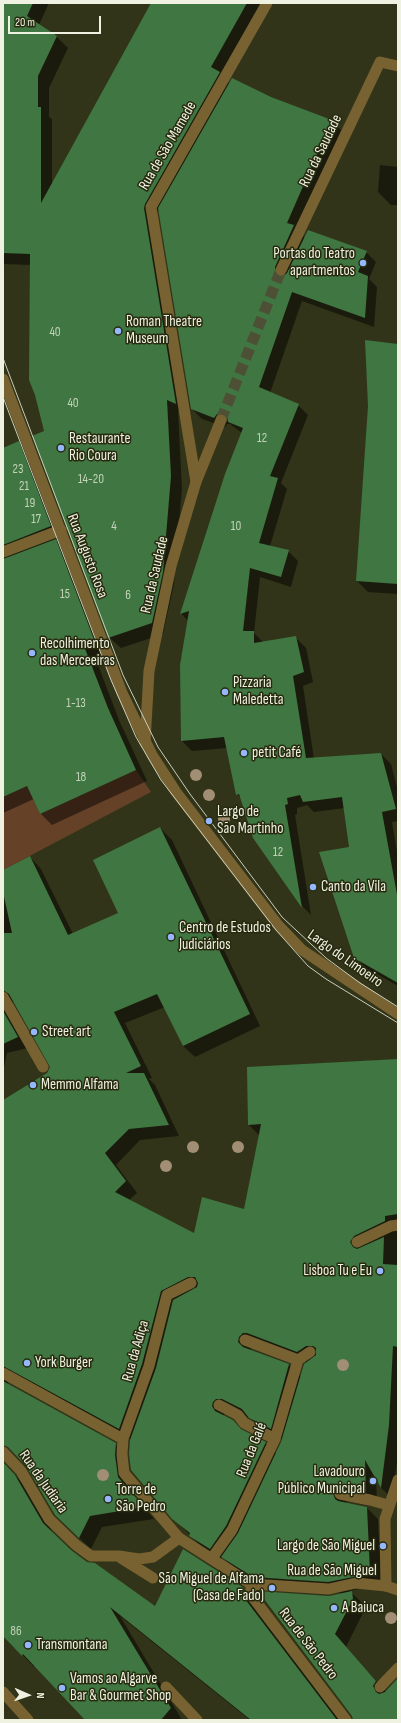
<!DOCTYPE html>
<html>
<head>
<meta charset="utf-8">
<style>
	body { margin:0 }
	#map { position:relative; width:401px; height:1723px; overflow:hidden; background:#313418; font-family:"Sofia Sans Condensed",sans-serif }
	canvas { display:block }
	.frame { position:absolute; inset:0; border:4px solid #eff2e1; pointer-events:none }
	.north { position:absolute; left:8px; top:1675px; width:40px; height:40px; -webkit-text-stroke:3px #272a0e; paint-order:stroke; rotate:92deg; font-size:11px; font-weight:700; line-height:16px; text-align:center; color:#eff2e1 }
	.north::after { content:''; display:block; margin:auto; width:14px; height:18px; background:#eff2e1; clip-path:polygon(50% 0,100% 100%,50% 72%,0 100%) }
	.scale { position:absolute; left:8px; top:16px; width:93px; height:18px; box-sizing:border-box; border:2px solid #eff2e1; border-top:0; padding-left:5px; font-size:12px; line-height:14px; white-space:nowrap; color:#eff2e1; -webkit-text-stroke:3px #272a0e; paint-order:stroke }
</style>
</head>
<body>
<div id="map">
<canvas width="401" height="1723"></canvas>
<div class="frame"></div>
<div class="north">N</div>
<div class="scale">20 m</div>
</div>
<script>
const context = document.querySelector('canvas').getContext('2d');
context.lineJoin = 'round';
function paint(path, color) { context.fillStyle = color; context.fill(path, 'evenodd'); }
const shape = rows => new Path2D(rows.map(r => 'M' + r).join(''));
function trace(path, color, width, dash) { context.strokeStyle = color; context.lineWidth = width; context.lineCap = dash ? 'butt' : 'round'; context.setLineDash(dash || []); context.stroke(path); }
function label(font, color, halo, rows, align = 'center') {
  context.font = font + ' "Sofia Sans Condensed",sans-serif'; context.lineWidth = 3; context.setLineDash([]); context.textBaseline = 'middle'; context.strokeStyle = halo; context.fillStyle = color; for (const [text, x, y, turn = 0] of rows) {
    context.save(); context.translate(x, y); context.rotate((+turn || 0) * Math.PI / 180); context.textAlign = isNaN(turn) ? turn : align; if (halo) context.strokeText(text, 0, 0); context.fillText(text, 0, 0); context.restore();
  }
}
const green = shape([
	[136,770,151,792,3,870,3,797,27,786,40,814]
]);
const shadow = shape([
	[3,3,49,3,39,25,56,36,68,48,49,88,49,117,52,119,52,185,152,3,264,3,223,76,230,84,331,120,341,130,298,230,305,238,366,252,376,262,369,279,377,287,374,327,302,301,270,393,298,405,308,415,281,483,287,489,270,546,288,551,298,561,291,587,260,577,254,633,264,643,296,638,306,648,313,682,303,686,314,759,381,754,391,764,398,791,398,821,392,822,398,858,398,986,366,968,355,957,351,848,345,808,314,812,307,805,297,808,297,814,295,815,311,915,303,907,254,838,241,798,237,794,227,748,192,751,182,741,188,621,181,613,242,433,230,424,227,424,225,427,202,419,192,409,159,209,156,215,187,414,178,411,182,488,174,584,163,634,121,648,109,637,45,432,31,265,3,264],
	[380,165,398,167,398,205,391,205,378,192],
	[398,345,398,594,368,592,357,581],
	[19,442,30,454,62,538,56,540,68,552,106,653,95,657,119,720,147,781,52,825,41,814,34,799,3,813,3,449],
	[160,828,172,840,260,1026,195,1057,183,1046,165,1007,125,1023,152,1078,149,1079,155,1085,179,1136,140,1140,116,1165,137,1193,129,1200,195,1234,244,1211,260,1136,249,1125,398,1060,398,1455,392,1498,381,1488,376,1479,377,1503,353,1498,345,1503,366,1507,378,1519,381,1583,350,1591,363,1604,364,1611,346,1647,386,1692,398,1679,398,1720,353,1720,353,1715,260,1593,329,1597,343,1593,266,1588,234,1568,223,1557,221,1560,202,1547,173,1518,131,1440,19,1378,8,1382,8,1385,115,1444,127,1455,126,1467,130,1490,154,1519,102,1527,91,1549,67,1526,28,1467,3,1440,3,1102,48,1074,51,1067,15,1002,12,1002,28,1048,7,1053,3,1072,3,872,30,857,41,869,73,934,120,913],
	[255,1344,260,1345,308,1363,301,1377,289,1365,250,1350],
	[235,1410,251,1419,261,1429,283,1440,277,1454,265,1443,243,1431,223,1416,224,1414],
	[3,1463,27,1488,54,1535,70,1551,155,1607,243,1589,255,1601,257,1612,339,1720,250,1720,120,1616,182,1720,86,1720,35,1665,34,1667,3,1634]
]);
const building = shape([
	[3,3,33,3,27,16,57,36,38,76,38,107,41,107,41,203,151,3,247,3,211,67,220,72,145,204,144,208,176,404,167,400,171,476,163,572,152,623,108,638,32,436,44,431,35,395,29,380,30,254,3,253],
	[232,78,271,97,332,120,287,223,294,225,275,267,276,274,282,277,287,273,308,230,367,251,358,272,368,276,365,318,292,292,259,387,299,404,270,476,278,478,259,543,289,550,281,577,250,568,243,631,254,631,254,643,296,636,304,672,293,676,306,758,381,753,396,809,382,812,398,900,398,983,354,958,319,852,349,847,342,797,303,802,300,795,287,798,288,804,285,805,302,908,253,838,239,794,236,795,224,737,181,741,180,665,189,611,180,614,225,474,243,428,228,422,227,416,223,413,217,414,214,418,191,409,158,208],
	[365,340,398,344,398,584,356,581,368,406],
	[19,441,51,526,3,545,3,448],
	[56,539,95,642,84,646,108,708,136,770,40,814,27,786,3,797,3,559],
	[160,827,250,1014,183,1046,157,994,114,1012,141,1066,126,1073,144,1073,169,1125,129,1129,105,1153,126,1181,115,1192,194,1233,202,1197,244,1209,261,1124,248,1125,247,1067,398,1059,398,1214,385,1216,385,1221,354,1236,350,1242,353,1247,357,1249,384,1237,383,1264,398,1265,398,1347,393,1346,389,1425,381,1488,365,1460,366,1492,341,1487,335,1489,333,1493,335,1499,338,1501,367,1507,370,1572,358,1576,328,1582,253,1577,221,1557,238,1533,281,1442,304,1364,316,1355,316,1348,313,1346,306,1346,297,1352,247,1333,243,1333,239,1337,238,1342,243,1347,289,1364,271,1429,249,1418,242,1409,222,1399,216,1399,213,1402,212,1406,215,1411,233,1420,241,1429,266,1442,226,1526,210,1549,189,1536,190,1533,172,1519,131,1470,129,1454,130,1440,156,1368,173,1300,197,1287,198,1283,195,1277,188,1277,161,1291,142,1364,119,1429,3,1366,3,1100,47,1073,50,1067,9,994,3,990,3,933,12,933,3,892,3,870,30,856,68,935,118,913,93,860],
	[3,1011,18,1037,3,1044],
	[3,1381,116,1443,115,1455,118,1477,144,1507,90,1516,79,1538,55,1515,26,1466,8,1447,3,1445],
	[3,1462,15,1475,43,1523,71,1550,87,1562,95,1563,155,1606,183,1549,244,1588,245,1599,337,1720,251,1720,110,1607,171,1708,161,1720,85,1720,23,1654,22,1656,3,1636],
	[258,1591,329,1596,352,1591,353,1599,335,1634,376,1681,373,1686,376,1692,379,1694,385,1692,398,1678,398,1720,353,1720,352,1716]
]);
const pedestrianTunnel = shape([
	[221,420,281,270]
]);
const service = shape([
	[166,1687,197,1720]
]);
const pedestrian = shape([
	[196,482,221,420],
	[357,1242,391,1226,398,1225],
	[245,1340,298,1360],
	[219,1405,238,1415,244,1423,275,1439],
	[3,1452,21,1471,49,1519,76,1545,91,1556,119,1556,139,1559,153,1557,179,1538],
	[340,1494,370,1500,388,1505],
	[121,1558,153,1578],
	[212,1558,232,1530,275,1439,298,1360,310,1352],
	[251,1584,251,1595,346,1720],
	[386,1586,385,1519,398,1480],
	[380,1687,398,1668]
]);
const minor = shape([
	[281,270,380,62,398,66],
	[3,552,61,530],
	[145,743,149,671,171,566,196,482,151,207,267,3],
	[3,997,43,1067],
	[191,1283,167,1295,149,1366,123,1439,122,1454,124,1473,179,1538,251,1584,329,1589,356,1583,386,1586,398,1590],
	[3,1373,123,1439]
]);
const tertiary = shape([
	[3,379,122,693,152,755,176,792,278,925,302,950,398,1014],
	[3,1692,28,1720]
]);
const tram = shape([
	[3,358,123,675,158,747,190,794,282,917,326,958,360,983,398,1007],
	[3,397,111,680,136,737,161,780,276,930,308,966,326,979,398,1023]
]);
const trees = [
	[196,775],
	[209,795],
	[224,819],
	[193,1147],
	[238,1147],
	[166,1166],
	[343,1365],
	[103,1475],
	[391,1618]
];
const markers = [
	[363,263,4,"#94b7fd"],
	[118,331,4,"#94b7fd"],
	[61,448,4,"#94b7fd"],
	[32,653,4,"#94b7fd"],
	[225,692,4,"#94b7fd"],
	[244,753,4,"#94b7fd"],
	[209,821,4,"#94b7fd"],
	[313,887,4,"#94b7fd"],
	[171,937,4,"#94b7fd"],
	[34,1032,4,"#94b7fd"],
	[33,1085,4,"#94b7fd"],
	[380,1271,4,"#94b7fd"],
	[27,1363,4,"#94b7fd"],
	[373,1481,4,"#94b7fd"],
	[108,1499,4,"#94b7fd"],
	[383,1546,4,"#94b7fd"],
	[272,1588,4,"#94b7fd"],
	[334,1608,4,"#94b7fd"],
	[28,1645,4,"#94b7fd"],
	[62,1688,4,"#94b7fd"]
];
const numberNames = [
	["40",55,333],
	["40",73,404],
	["12",262,439],
	["23",18,470],
	["14-20",91,480],
	["21",24,487],
	["19",30,504],
	["17",36,520],
	["4",114,527],
	["10",236,527],
	["15",65,595],
	["6",128,596],
	["1-13",76,704],
	["18",81,778],
	["12",278,853],
	["86",16,1632]
];
const streetNames = [
	["Rua de São Mamede",168,146,-60],
	["Rua da Saudade",321,151,-64],
	["Rua Augusto Rosa",87,556,69],
	["Rua da Saudade",155,575,-77],
	["Largo do Limoeiro",345,959,35],
	["Rua da Adiça",136,1351,-74],
	["Rua da Galé",252,1450,-68],
	["Rua da Judiaria",43,1482,55],
	["Rua de São Miguel",332,1571],
	["Rua de São Pedro",308,1644,52]
];
const poiNames = [
	["Portas do Teatro",355,254,"right"],
	["apartmentos",355,271,"right"],
	["Roman Theatre",126,322],
	["Museum",126,339],
	["Restaurante",69,439],
	["Rio Coura",69,456],
	["Recolhimento",40,644],
	["das Merceeiras",40,661],
	["Pizzaria",233,683],
	["Maledetta",233,700],
	["petit Café",252,753],
	["Largo de",217,812],
	["São Martinho",217,829],
	["Canto da Vila",321,887],
	["Centro de Estudos",179,928],
	["Judiciários",179,945],
	["Street art",42,1032],
	["Memmo Alfama",41,1085],
	["Lisboa Tu e Eu",372,1271,"right"],
	["York Burger",35,1363],
	["Lavadouro",365,1472,"right"],
	["Público Municipal",365,1489,"right"],
	["Torre de",116,1490],
	["São Pedro",116,1507],
	["Largo de São Miguel",375,1546,"right"],
	["São Miguel de Alfama",264,1579,"right"],
	["(Casa de Fado)",264,1596,"right"],
	["A Baiuca",342,1608],
	["Transmontana",36,1645],
	["Vamos ao Algarve",70,1679],
	["Bar & Gourmet Shop",70,1696]
];
paint(green, '#654128');
paint(shadow, '#0007');
paint(building, '#3f7641');
trace(pedestrianTunnel, '#4e5036', 11, [11, 5.5]);
trace(service, '#786232', 11);
trace(pedestrian, '#786232', 11);
trace(minor, '#786232', 11);
trace(tertiary, '#786232', 11);
trace(tram, '#cacdba', 1);
context.fillStyle = '#a18e74';
for (const [x, y] of trees) { context.beginPath(); context.arc(x, y, 6, 0, 2 * Math.PI); context.fill(); }
for (const [x, y, r, color] of markers) { const dot = new Path2D(); dot.arc(x, y, r, 0, 2 * Math.PI); context.fillStyle = color; context.fill(dot); trace(dot, '#272a0e', 1.5); }
label('13px', '#c3d3b9', null, numberNames);
label('15px', '#eff2e1', '#272a0e', streetNames);
label('15px', '#eff2e1', '#272a0e', poiNames, 'left');
</script>
</body>
</html>
